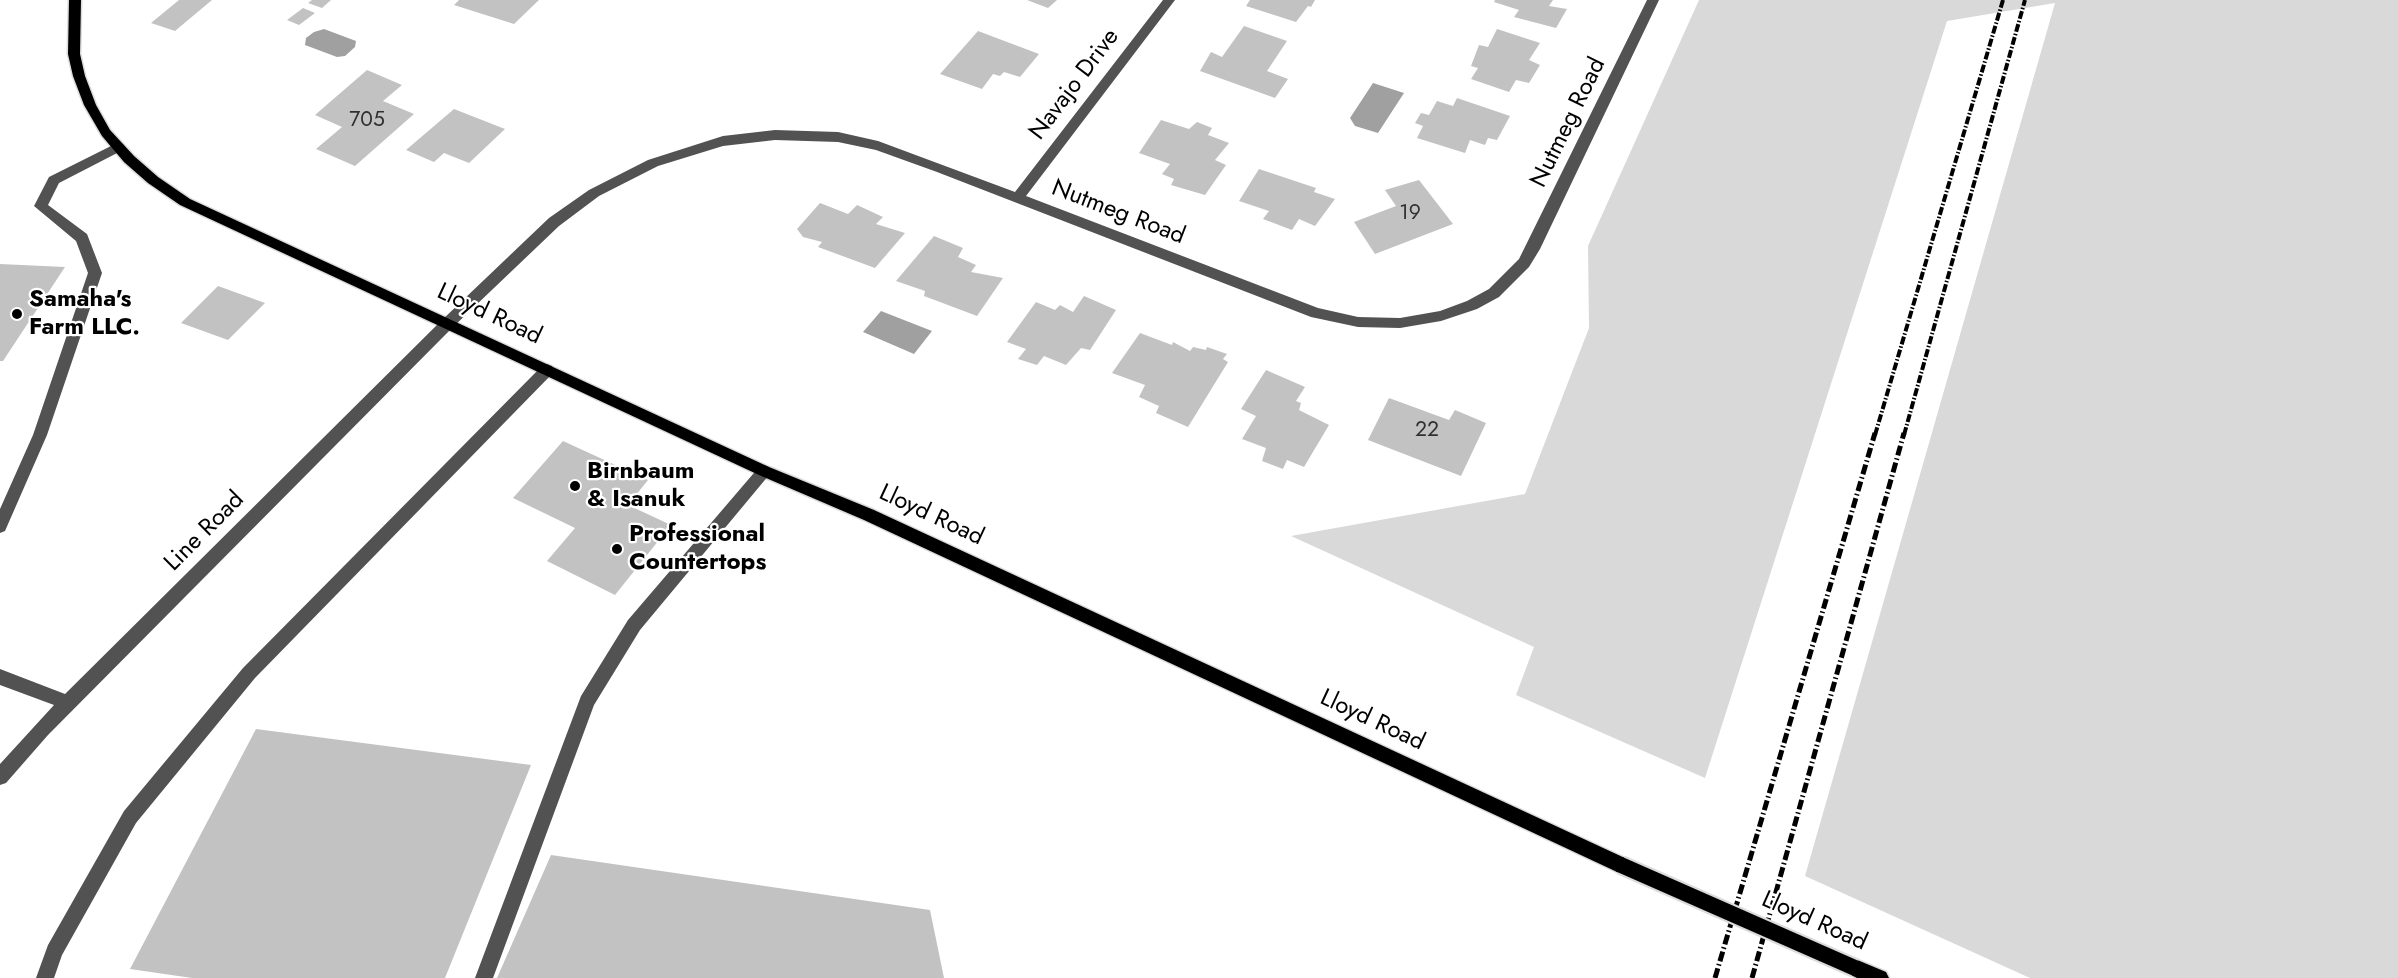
<!DOCTYPE html>
<html>
<head>
<meta charset="utf-8">
<style>
	body { margin:0 }
	canvas { display:block; background:#fff }
</style>
</head>
<body>
<canvas width="2398" height="978"></canvas>
<script>
const context = document.querySelector('canvas').getContext('2d');
context.lineJoin = 'round';
function paint(path, color) { context.fillStyle = color; context.fill(path, 'evenodd'); }
const shape = rows => new Path2D(rows.map(r => 'M' + r).join(''));
function trace(path, color, width, dash) { context.strokeStyle = color; context.lineWidth = width; context.lineCap = dash ? 'butt' : 'round'; context.setLineDash(dash || []); context.stroke(path); }
function label(font, color, halo, rows, align = 'center') {
  context.font = font + ' Jost,sans-serif'; context.lineWidth = 4.5; context.setLineDash([]); context.textBaseline = 'middle'; context.strokeStyle = halo; context.fillStyle = color; for (const [text, x, y, turn = 0] of rows) {
    context.save(); context.translate(x, y); context.rotate((+turn || 0) * Math.PI / 180); context.textAlign = isNaN(turn) ? turn : align; if (halo) context.strokeText(text, 0, 0); context.fillText(text, 0, 0); context.restore();
  }
}
const green = shape([
	[1699,0,2398,0,2398,978,2030,978,1805,876,2055,3,1947,21,1705,778,1516,695,1534,647,1291,536,1525,494,1589,328,1588,246]
]);
const water = shape([
	[324,29,356,41,355,47,345,56,337,57,305,45,306,38,314,32],
	[1373,83,1404,93,1378,133,1355,126,1350,118],
	[881,311,932,331,914,354,863,332]
]);
const building = shape([
	[179,0,212,0,175,31,151,23],
	[312,0,331,0,322,8,308,3],
	[459,0,539,0,514,24,454,5],
	[1027,0,1057,0,1048,8],
	[1250,0,1315,0,1311,7,1308,6,1296,22,1246,6],
	[1495,0,1553,0,1549,6,1567,9,1556,28,1514,17,1519,10,1494,2],
	[303,8,315,13,299,25,287,20],
	[1244,26,1287,41,1267,71,1288,79,1275,98,1200,71,1211,52,1222,57],
	[1497,29,1540,43,1529,60,1540,65,1529,83,1516,80,1509,92,1471,79,1478,68,1471,66,1479,45,1488,47],
	[978,31,1039,54,1020,77,1004,72,1000,76,993,74,982,89,940,74],
	[367,70,402,85,383,101,414,114,355,166,316,149,342,127,315,115],
	[1457,98,1510,116,1497,140,1488,138,1485,145,1470,140,1465,153,1417,138,1423,126,1415,123,1421,113,1429,115,1437,101,1453,106],
	[454,109,505,129,469,163,444,153,434,162,406,150],
	[1161,120,1189,129,1197,122,1212,128,1208,135,1229,143,1215,160,1226,165,1205,195,1171,185,1174,179,1162,174,1170,164,1139,153],
	[1259,169,1316,188,1314,192,1335,199,1315,226,1299,219,1292,230,1263,219,1269,211,1239,201],
	[1419,180,1453,224,1375,254,1354,222,1396,206,1385,190],
	[820,203,848,214,857,205,883,217,876,224,905,233,875,268,818,247,822,242,803,237,797,229],
	[934,236,963,248,958,257,976,265,971,272,1003,278,977,316,924,296,925,291,896,281],
	[0,264,65,267,3,361,0,361],
	[218,286,265,303,228,340,181,323],
	[1084,296,1116,310,1090,350,1081,348,1066,365,1044,356,1037,365,1018,359,1026,349,1007,342,1036,302,1055,310,1060,305,1073,312],
	[1140,333,1172,345,1173,342,1190,351,1193,347,1206,350,1207,347,1227,354,1223,359,1228,362,1188,427,1156,413,1159,406,1139,397,1145,385,1112,373],
	[1266,370,1305,387,1296,401,1301,403,1299,410,1329,425,1304,467,1287,460,1283,469,1262,461,1266,448,1242,439,1256,416,1241,409],
	[1389,398,1449,420,1455,410,1486,423,1461,476,1368,440],
	[563,441,648,480,628,505,671,525,615,595,547,561,575,528,513,498],
	[256,729,531,765,445,978,192,978,130,969],
	[551,855,930,910,944,978,497,978]
]);
const minor = shape([
	[1163,0,1175,0,1026,196,1318,308,1358,317,1400,318,1440,311,1467,301,1489,289,1519,259,1647,0,1659,0,1540,249,1529,267,1499,297,1477,309,1441,321,1400,328,1358,327,1311,317,937,172,876,150,838,142,775,140,723,146,658,166,599,196,559,226,452,328,48,735,6,783,0,785,0,764,54,705,0,685,0,669,65,694,442,320,549,218,589,190,648,160,723,136,775,130,838,132,878,141,1015,192,1163,0],
	[119,142,123,144,125,147,123,150,59,183,48,205,87,234,102,273,47,435,5,531,0,533,0,509,33,435,88,273,76,241,34,206,49,177,119,142],
	[547,364,552,366,554,370,552,374,255,678,136,823,62,955,54,978,36,978,48,945,124,811,243,668,542,366,547,364],
	[764,465,769,467,771,471,769,475,640,630,594,705,493,978,475,978,581,696,628,620,759,467,764,465]
]);
const major = shape([
	[69,0,81,0,80,54,85,76,96,105,110,130,134,156,158,177,190,199,769,467,874,510,1627,859,1630,865,1627,871,1621,874,1615,871,864,520,759,475,180,205,148,183,124,162,102,136,84,105,73,76,68,54,69,0],
	[1855,959,1886,972,1889,978,1857,978,1849,974,1846,968,1849,962,1855,959]
]);
const railFar1 = shape([
	[1875,435,2003,0],
	[1904,435,2025,0]
]);
const rail = shape([
	[1715,978,1875,433],
	[1752,978,1904,433]
]);
const majorBridge = shape([
	[1621,865,1855,968]
]);
const markers = [
	[17,314,6,"#000"],
	[575,486,6,"#000"],
	[617,549,6,"#000"]
];
const numberNames = [
	["705",367,121],
	["19",1410,214],
	["22",1427,431]
];
const streetNames = [
	["Navajo Drive",1075,85,-53],
	["Nutmeg Road",1569,123,-64],
	["Nutmeg Road",1118,213,21],
	["Lloyd Road",489,315,25],
	["Lloyd Road",931,516,25],
	["Line Road",205,532,-45],
	["Lloyd Road",1372,721,25],
	["Lloyd Road",1814,922,24]
];
const poiNames = [
	["Samaha's",29,300],
	["Farm LLC.",29,328],
	["Birnbaum",587,472],
	["& Isanuk",587,500],
	["Professional",629,535],
	["Countertops",629,563]
];
paint(green, '#d9d9d9');
paint(water, '#a0a0a0');
paint(building, '#c2c2c2');
trace(major, '#dbdbdb', 3);
paint(minor, '#525252');
paint(major, '#000');
trace(railFar1, '#000', 4, [8, 2, 1.5, 2]);
trace(rail, '#000', 5, [10, 3, 1.5, 3]);
trace(majorBridge, '#dbdbdb', 20, []);
trace(majorBridge, '#000', 16);
for (const [x, y, r, color] of markers) { const dot = new Path2D(); dot.arc(x, y, r, 0, 2 * Math.PI); context.fillStyle = color; context.fill(dot); trace(dot, '#fff', 2); }
label('21px', '#303030', null, numberNames);
label('24px', '#000', '#fff', streetNames);
label('bold 24px', '#000', '#fff', poiNames, 'left');
</script>
</body>
</html>
